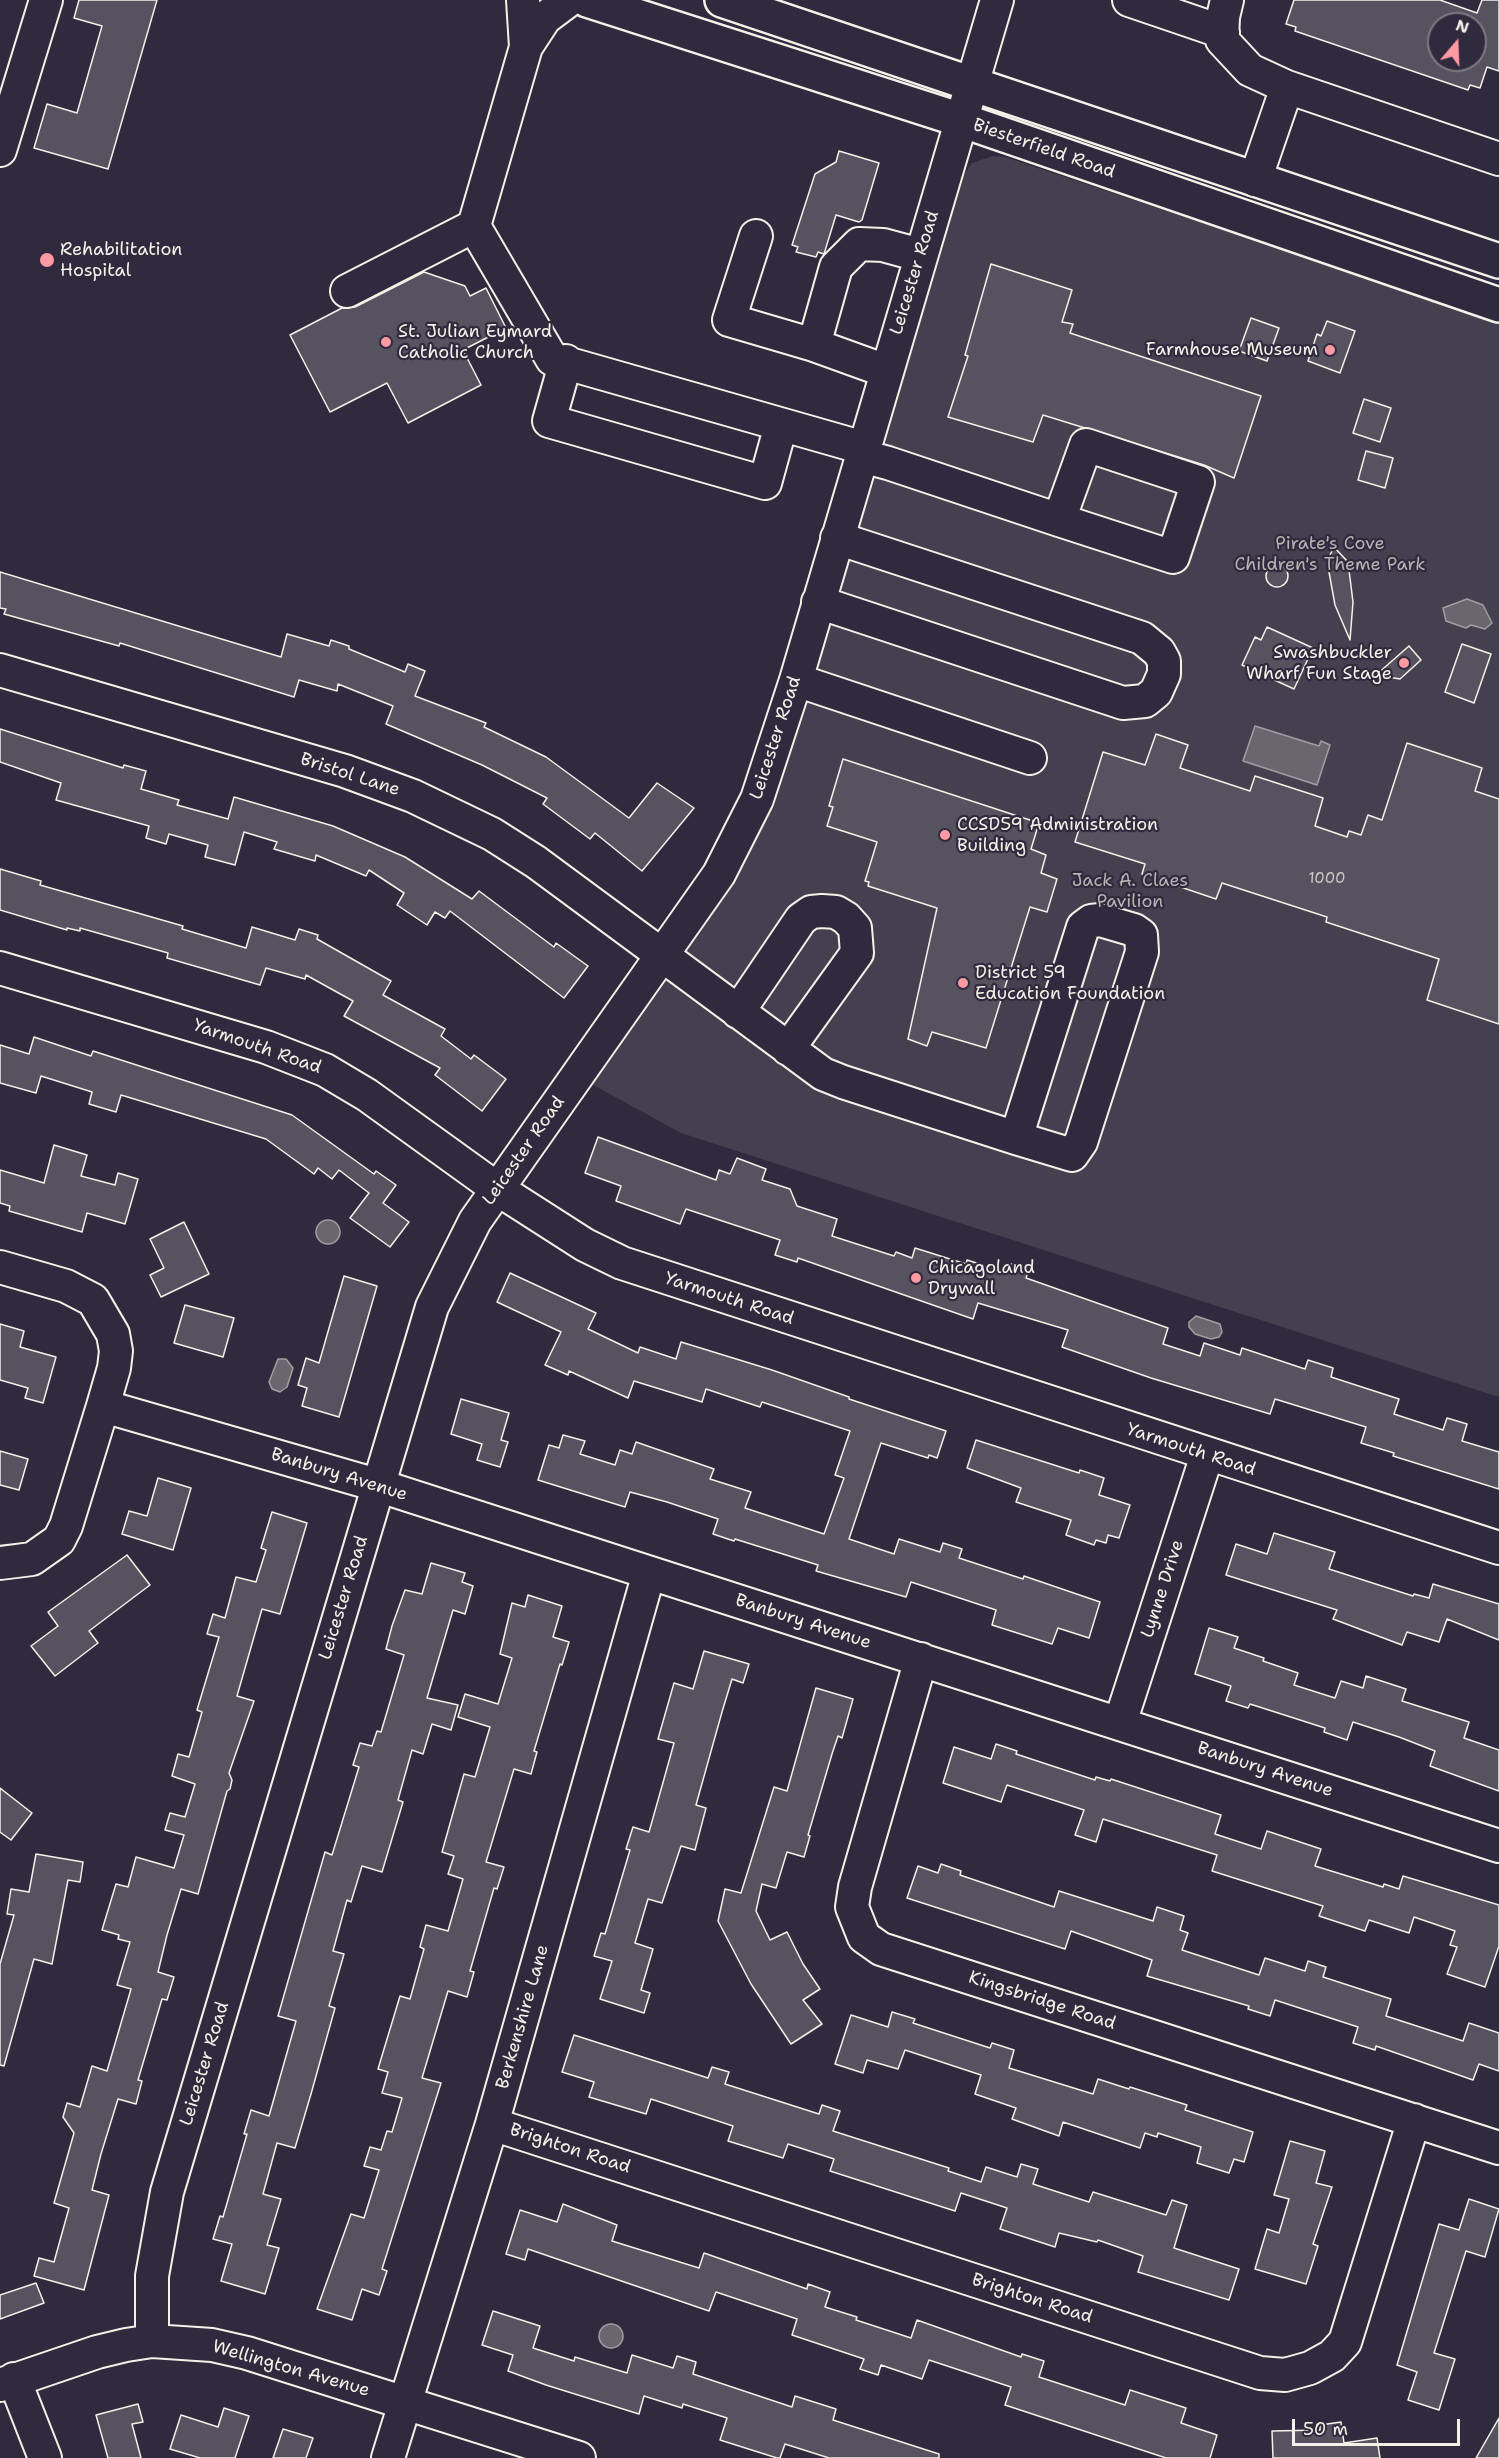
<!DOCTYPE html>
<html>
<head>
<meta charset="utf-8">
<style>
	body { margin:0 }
	#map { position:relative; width:1499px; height:2458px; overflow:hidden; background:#2f2a3d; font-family:"Shantell Sans",sans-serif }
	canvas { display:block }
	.north { position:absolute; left:1427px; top:12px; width:60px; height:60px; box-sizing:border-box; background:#2f2a3d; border:2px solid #7e7a81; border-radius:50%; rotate:19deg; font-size:16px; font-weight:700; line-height:24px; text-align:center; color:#f4f1e8 }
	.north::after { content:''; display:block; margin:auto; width:21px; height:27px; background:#ff9aa2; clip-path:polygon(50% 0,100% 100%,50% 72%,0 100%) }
	.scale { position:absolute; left:1292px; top:2419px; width:168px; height:27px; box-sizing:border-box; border:3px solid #f4f1e8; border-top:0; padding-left:8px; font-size:18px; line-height:21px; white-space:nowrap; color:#f4f1e8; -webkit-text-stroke:4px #2f2a3d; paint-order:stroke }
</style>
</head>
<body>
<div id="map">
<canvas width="1499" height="2458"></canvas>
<div class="north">N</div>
<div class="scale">50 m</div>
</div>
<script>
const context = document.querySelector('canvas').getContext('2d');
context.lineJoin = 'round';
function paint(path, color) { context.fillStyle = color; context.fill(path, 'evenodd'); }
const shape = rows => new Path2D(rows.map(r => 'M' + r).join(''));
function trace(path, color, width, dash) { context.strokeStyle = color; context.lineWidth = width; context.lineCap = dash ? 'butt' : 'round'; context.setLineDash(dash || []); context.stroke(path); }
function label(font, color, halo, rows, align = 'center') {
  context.font = font + ' "Shantell Sans",sans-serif'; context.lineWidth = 4.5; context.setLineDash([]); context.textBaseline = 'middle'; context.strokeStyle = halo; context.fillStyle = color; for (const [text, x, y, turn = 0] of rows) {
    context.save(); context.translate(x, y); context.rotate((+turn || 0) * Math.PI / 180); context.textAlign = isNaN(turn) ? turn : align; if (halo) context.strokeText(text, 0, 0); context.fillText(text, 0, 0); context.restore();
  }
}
const green = shape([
	[993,156,1005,157,1499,322,1499,1397,681,1133,588,1082,732,883,757,836,776,788,793,735,961,179,972,163]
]);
const water = shape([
	[1467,599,1483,605,1492,623,1485,629,1471,625,1466,628,1446,621,1443,608,1467,599],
	[1255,726,1319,746,1321,741,1330,745,1317,785,1243,761,1255,726],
	'316 1232a12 12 0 1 1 24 0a12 12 0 1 1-24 0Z',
	[1196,1316,1220,1324,1222,1332,1219,1337,1211,1339,1195,1334,1189,1327,1189,1322,1196,1316],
	[278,1359,286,1359,293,1368,287,1387,280,1392,272,1389,269,1382,278,1359],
	'599 2336a12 12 0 1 1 24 0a12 12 0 1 1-24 0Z'
]);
const building = shape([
	[79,0,157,0,108,169,34,148,47,104,77,113,102,26,74,18,79,0],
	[1294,0,1440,0,1477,13,1482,0,1499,0,1499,71,1487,67,1480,88,1470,85,1468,90,1295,31,1296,27,1286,24,1294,0],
	[1439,24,1475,24,1475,60,1439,60,1439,24],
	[839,151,879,163,862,220,859,222,836,215,824,254,818,252,816,257,796,252,798,247,792,245,815,174,836,162,839,151],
	[991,264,1072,290,1062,322,1073,324,1070,333,1261,396,1234,478,1204,465,1043,415,1033,442,948,417,968,356,965,355,991,264],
	[424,272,465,286,470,296,486,288,506,328,463,350,481,385,408,423,387,383,330,412,290,335,342,308,355,307,424,272],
	[1251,318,1279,328,1267,361,1239,351,1251,318],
	[1327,321,1355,331,1340,373,1308,361,1317,334,1321,336,1327,321],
	[1364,399,1391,408,1380,442,1353,433,1364,399],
	[1366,451,1393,458,1385,488,1358,480,1366,451],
	[1334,547,1348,562,1353,602,1350,640,1335,605,1327,561,1334,547],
	'1266 576a11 11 0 1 1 22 0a11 11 0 1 1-22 0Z',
	[0,572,281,657,287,634,329,646,331,640,349,646,349,649,405,672,408,664,425,671,415,696,486,723,484,727,546,757,629,818,657,783,694,808,642,871,595,833,590,839,543,804,547,798,482,765,386,724,393,706,338,684,337,691,299,680,294,697,120,643,119,646,4,614,6,609,0,608,0,572],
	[1267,627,1313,648,1294,689,1242,665,1255,637,1261,640,1267,627],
	[1462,644,1491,654,1474,703,1445,692,1462,644],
	[1409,646,1421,660,1400,679,1376,675,1409,646],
	[0,729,123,768,124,765,146,771,141,789,179,800,177,805,228,819,234,797,333,826,405,857,472,899,479,891,554,947,556,943,588,966,564,998,450,911,445,918,435,912,427,925,397,905,404,893,369,870,366,876,316,855,315,861,274,849,277,842,244,832,235,865,205,857,208,845,169,834,166,844,146,838,149,826,56,800,61,783,0,762,0,729],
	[1156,734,1188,745,1180,768,1250,791,1255,776,1323,798,1315,826,1347,837,1349,831,1361,835,1368,815,1382,820,1407,743,1482,768,1475,791,1499,799,1499,1024,1427,1000,1439,959,1326,922,1327,917,1222,883,1216,899,1142,874,1145,864,1075,842,1103,752,1145,765,1156,734],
	[843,759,1039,823,1031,849,1046,855,1041,873,1057,879,1047,912,1030,907,986,1048,932,1032,927,1046,908,1039,937,908,868,886,869,882,865,881,877,842,827,826,833,807,829,806,843,759],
	[0,869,41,881,40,885,183,926,182,929,246,948,252,927,295,940,299,929,318,935,317,939,391,981,383,995,445,1029,441,1036,471,1059,474,1055,506,1079,482,1111,435,1075,440,1068,344,1016,353,1001,306,975,305,979,266,968,260,985,167,958,168,953,80,928,80,931,67,928,67,930,0,910,0,869],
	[34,1037,91,1056,93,1051,292,1115,374,1174,376,1171,396,1185,383,1203,409,1222,390,1247,350,1218,369,1193,339,1170,332,1179,318,1168,314,1174,266,1139,121,1095,116,1112,89,1104,92,1092,41,1076,36,1093,0,1083,0,1045,29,1054,34,1037],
	[598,1137,716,1180,719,1170,730,1174,737,1158,766,1169,762,1180,790,1189,797,1206,837,1219,832,1236,894,1256,896,1252,912,1258,915,1248,966,1264,967,1260,1008,1273,1011,1264,1029,1270,1026,1278,1168,1328,1163,1344,1200,1356,1204,1343,1240,1355,1242,1348,1305,1369,1308,1360,1333,1368,1331,1377,1399,1399,1394,1414,1443,1430,1447,1418,1467,1424,1462,1441,1499,1452,1499,1489,1393,1456,1394,1453,1361,1443,1366,1427,1275,1399,1270,1414,1151,1378,1062,1347,1068,1330,978,1303,973,1319,798,1258,797,1262,775,1255,780,1240,686,1209,680,1224,616,1201,621,1186,585,1173,598,1137],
	[54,1145,87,1155,81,1176,115,1185,118,1173,138,1179,125,1224,87,1213,82,1232,9,1211,10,1206,0,1203,0,1170,44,1183,54,1145],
	[184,1222,209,1274,161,1297,150,1275,164,1268,150,1239,184,1222],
	[510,1273,596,1313,588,1329,638,1353,640,1347,676,1359,681,1342,772,1370,849,1397,849,1399,946,1431,937,1458,929,1455,928,1458,881,1443,849,1539,894,1554,899,1539,940,1552,943,1543,962,1549,959,1558,1023,1579,1024,1576,1100,1602,1089,1638,1058,1628,1052,1644,992,1625,996,1610,911,1582,906,1597,816,1571,818,1565,735,1539,734,1541,713,1534,718,1519,667,1502,630,1492,625,1507,538,1480,549,1445,559,1448,563,1435,585,1441,580,1454,615,1465,620,1450,632,1454,636,1442,714,1469,710,1479,751,1492,745,1508,824,1534,844,1478,835,1475,850,1431,762,1402,760,1407,706,1389,702,1402,634,1381,628,1398,569,1371,568,1375,545,1365,561,1332,497,1302,510,1273],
	[344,1276,377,1286,339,1417,302,1406,307,1388,298,1385,306,1358,319,1363,344,1276],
	[185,1305,234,1318,223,1357,174,1343,185,1305],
	[0,1324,24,1331,20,1347,56,1357,43,1403,25,1398,28,1388,0,1380,0,1324],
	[461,1399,509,1413,501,1440,508,1442,500,1467,477,1460,482,1444,451,1434,461,1399],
	[976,1440,1079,1473,1080,1470,1104,1478,1099,1495,1130,1505,1119,1538,1108,1535,1106,1543,1096,1540,1094,1545,1066,1535,1071,1520,1016,1502,1021,1488,967,1468,976,1440],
	[0,1451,28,1459,19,1490,0,1485,0,1451],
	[158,1478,191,1488,173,1550,122,1534,129,1511,147,1516,158,1478],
	[272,1512,307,1523,280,1614,262,1609,237,1696,254,1701,229,1773,232,1780,230,1789,227,1791,198,1894,181,1889,167,1935,158,1972,174,1977,167,2000,162,1999,138,2080,142,2081,136,2104,118,2099,101,2154,92,2190,109,2195,84,2290,34,2276,39,2258,54,2262,69,2208,54,2203,74,2133,63,2117,67,2103,80,2107,92,2066,107,2071,131,1989,117,1985,130,1942,118,1939,119,1935,102,1930,116,1884,128,1887,136,1857,174,1868,184,1835,165,1830,170,1813,185,1817,195,1784,172,1776,178,1754,189,1757,202,1712,197,1710,219,1637,207,1634,213,1614,225,1618,236,1577,256,1582,266,1550,261,1548,272,1512],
	[1274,1533,1335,1552,1329,1569,1413,1596,1414,1594,1429,1598,1433,1584,1499,1604,1499,1640,1447,1619,1439,1642,1407,1632,1402,1645,1333,1619,1337,1610,1226,1575,1236,1544,1267,1554,1274,1533],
	[127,1555,150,1585,89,1631,98,1643,55,1676,31,1646,58,1626,48,1612,127,1555],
	[431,1563,465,1573,462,1582,473,1586,465,1614,453,1610,427,1698,458,1705,451,1730,432,1724,423,1754,412,1750,398,1800,403,1802,382,1872,362,1866,351,1902,347,1900,333,1951,344,1954,329,2006,335,2008,311,2094,295,2148,277,2143,263,2194,281,2199,267,2245,279,2248,265,2294,221,2281,232,2244,213,2239,220,2216,223,2217,247,2134,244,2134,251,2110,269,2116,296,2021,278,2016,325,1852,332,1855,359,1767,353,1765,360,1743,372,1746,377,1731,381,1732,404,1655,386,1649,392,1626,405,1590,422,1594,431,1563],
	[528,1595,562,1606,553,1637,569,1642,562,1665,560,1664,534,1751,537,1752,531,1774,514,1769,486,1862,504,1867,497,1889,494,1888,470,1971,474,1972,467,1997,448,1991,422,2078,441,2083,382,2269,387,2271,379,2295,362,2289,352,2320,317,2309,351,2214,364,2218,379,2170,364,2166,370,2147,381,2150,387,2131,392,2132,402,2098,382,2093,388,2072,378,2069,400,1996,410,1999,424,1949,420,1947,426,1925,448,1931,463,1879,448,1874,454,1856,442,1852,464,1774,475,1777,490,1727,458,1717,465,1694,498,1704,512,1658,500,1654,512,1603,525,1607,528,1595],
	[1209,1628,1238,1637,1234,1648,1264,1658,1263,1661,1298,1673,1294,1685,1335,1698,1341,1681,1363,1688,1366,1676,1406,1689,1402,1701,1469,1722,1464,1738,1499,1750,1499,1791,1430,1766,1435,1751,1399,1737,1353,1722,1347,1740,1324,1732,1325,1728,1250,1704,1248,1708,1226,1701,1231,1686,1195,1674,1209,1628],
	[704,1651,749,1664,743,1683,732,1679,722,1712,696,1805,706,1808,695,1850,681,1846,662,1903,648,1899,635,1943,653,1949,641,1990,650,1993,644,2013,600,1999,612,1961,594,1956,601,1933,605,1934,630,1850,626,1849,633,1827,649,1832,664,1779,674,1743,658,1739,674,1683,693,1689,704,1651],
	[816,1688,853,1699,842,1738,838,1736,832,1754,808,1835,810,1836,804,1857,787,1852,776,1888,762,1884,756,1911,770,1940,787,1932,803,1964,820,1989,803,2000,822,2024,791,2044,751,1984,718,1921,725,1889,741,1893,774,1787,787,1791,816,1688],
	[996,1744,1017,1751,1016,1754,1095,1780,1096,1777,1110,1781,1111,1779,1221,1815,1215,1834,1261,1849,1267,1831,1321,1849,1315,1866,1383,1887,1384,1884,1399,1889,1403,1876,1499,1905,1499,1946,1485,1987,1447,1974,1457,1947,1450,1945,1455,1931,1414,1917,1409,1933,1369,1920,1365,1931,1319,1916,1323,1906,1212,1871,1217,1855,1103,1819,1096,1842,1075,1835,1084,1810,1007,1785,1001,1802,943,1783,954,1747,991,1759,996,1744],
	[0,1788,32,1813,11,1840,0,1832,0,1788],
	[36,1854,83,1862,80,1882,68,1880,52,1964,34,1959,4,2066,0,2065,0,1964,14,1915,7,1914,11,1889,29,1892,36,1854],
	[941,1864,961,1871,960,1875,1054,1907,1059,1891,1153,1921,1157,1907,1184,1916,1180,1930,1188,1933,1182,1950,1259,1975,1265,1958,1305,1971,1308,1961,1326,1967,1323,1977,1391,1999,1386,2016,1463,2041,1469,2023,1499,2033,1499,2071,1479,2064,1473,2080,1376,2046,1375,2050,1353,2043,1358,2027,1275,2000,1270,2016,1248,2009,1249,2006,1147,1976,1152,1960,1071,1931,1065,1949,907,1898,918,1866,938,1873,941,1864],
	[892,2012,915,2019,913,2023,990,2048,992,2043,1014,2050,1009,2068,1093,2094,1098,2079,1129,2089,1130,2087,1187,2105,1185,2110,1253,2132,1244,2162,1234,2159,1229,2173,1197,2163,1201,2147,1158,2133,1157,2137,1145,2133,1140,2148,1063,2122,1059,2136,1012,2119,1016,2108,975,2094,981,2075,905,2050,898,2069,867,2060,863,2073,835,2064,851,2015,888,2027,892,2012],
	[574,2035,708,2078,712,2067,729,2072,725,2084,819,2114,822,2105,840,2111,833,2131,949,2168,948,2171,981,2182,986,2167,1017,2177,1021,2164,1038,2169,1033,2184,1089,2202,1093,2192,1166,2215,1172,2200,1187,2205,1174,2248,1239,2269,1229,2300,1138,2272,1143,2256,1098,2240,1097,2242,1059,2233,1055,2247,1000,2229,1007,2208,961,2193,955,2211,830,2171,834,2159,788,2144,783,2158,728,2141,733,2126,651,2099,646,2114,589,2097,594,2082,562,2072,574,2035],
	[1290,2141,1325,2151,1316,2183,1332,2187,1313,2244,1318,2246,1306,2284,1255,2269,1267,2229,1279,2233,1289,2199,1274,2195,1290,2141],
	[1469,2199,1499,2209,1485,2257,1466,2251,1434,2353,1455,2359,1439,2410,1408,2400,1417,2372,1397,2365,1439,2224,1459,2230,1469,2199],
	[563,2204,617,2225,612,2241,699,2268,704,2253,807,2289,808,2284,830,2292,825,2307,857,2317,856,2320,911,2338,917,2320,1021,2357,1022,2354,1044,2361,1039,2377,1125,2405,1130,2390,1186,2408,1181,2423,1217,2435,1210,2458,1166,2458,1005,2405,1011,2387,929,2360,922,2379,881,2365,878,2375,860,2369,864,2359,792,2335,797,2319,716,2292,709,2311,528,2249,525,2260,506,2254,520,2210,557,2222,563,2204],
	[36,2283,44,2303,0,2319,0,2295,36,2283],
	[493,2311,540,2326,533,2348,574,2361,575,2357,627,2373,632,2355,673,2368,677,2356,696,2362,693,2374,792,2407,795,2396,836,2409,833,2420,939,2454,939,2458,829,2458,785,2444,780,2458,777,2458,720,2440,727,2418,683,2404,682,2408,644,2396,639,2414,546,2385,508,2371,513,2355,482,2345,493,2311],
	[138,2404,143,2422,132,2424,141,2458,108,2458,96,2415,138,2404],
	[224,2408,249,2416,235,2458,200,2458,170,2449,181,2415,218,2427,224,2408],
	[1499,2418,1499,2458,1476,2458,1499,2418],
	[1341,2422,1344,2443,1377,2438,1380,2458,1273,2458,1272,2431,1320,2430,1320,2425,1341,2422],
	[283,2429,313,2438,306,2458,273,2458,283,2429]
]);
const minor = shape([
	[523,0,526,47],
	[569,0,545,18,526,47,474,226,552,359,864,448],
	[1129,0,1223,32],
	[1227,0,1223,17,1222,40,1250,70,1287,87,1499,159],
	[0,150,46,0],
	[1255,180,1287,87],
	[756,236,729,320,814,345],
	[347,291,474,226],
	[566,361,549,421,765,483,781,425],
	[886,371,814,345,836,267,859,244,883,245,920,255],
	[862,456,888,463,1059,520,1173,557,1198,482,1086,445,1059,520],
	[818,602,1123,703,1145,701,1156,692,1164,674,1164,661,1159,652,1142,638,837,538],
	[0,670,345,771,413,796,492,834,536,862,823,1074,843,1082,1016,1138,1072,1155,1081,1142,1142,952,1141,935,1134,930,1100,920,1091,921,1083,927,1016,1138],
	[796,680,1030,758],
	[0,968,266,1047,325,1070,367,1095,496,1188,585,1245,622,1263,1499,1548],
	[738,1012,801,919,811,912,822,911,836,912,846,918,855,928,857,953,788,1049],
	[0,1267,66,1286,93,1300,113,1334,116,1351,114,1368,103,1406,66,1526,59,1540,32,1559,0,1563],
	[103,1406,377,1485,1499,1846],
	[921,1659,855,1887,852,1907,864,1937,881,1949,1499,2148],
	[1120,1723,1207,1455],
	[492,2124,1260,2373,1285,2375,1310,2368,1332,2356,1345,2342,1414,2120],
	[152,2341,152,2276,167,2192,432,1307,475,1221,719,874,757,799,796,680,997,0],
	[14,2379,45,2458],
	[0,2385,97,2352,126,2345,152,2341,212,2345,247,2353,579,2458],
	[388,2458,492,2124,649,1573]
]);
const major = shape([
	[587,0,961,120,1499,305],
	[722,0,1499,261]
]);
const markers = [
	[47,260,8,"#ff9aa2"],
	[386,342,6,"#ff9aa2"],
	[1330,350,6,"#ff9aa2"],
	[1404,663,6,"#ff9aa2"],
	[945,835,6,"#ff9aa2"],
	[963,983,6,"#ff9aa2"],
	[916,1278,6,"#ff9aa2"]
];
const numberNames = [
	["1000",1327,879]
];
const streetNames = [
	["Biesterfield Road",1044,149,19],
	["Leicester Road",915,273,-73],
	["Leicester Road",776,738,-72],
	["Bristol Lane",350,775,18],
	["Yarmouth Road",257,1047,19],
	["Leicester Road",524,1151,-55],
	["Yarmouth Road",729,1299,18],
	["Yarmouth Road",1191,1450,18],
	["Banbury Avenue",339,1475,17],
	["Lynne Drive",1163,1589,-72],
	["Leicester Road",344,1598,-73],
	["Banbury Avenue",803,1622,18],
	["Banbury Avenue",1265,1770,18],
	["Kingsbridge Road",1042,2001,18],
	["Berkenshire Lane",523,2017,-74],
	["Leicester Road",205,2064,-73],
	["Brighton Road",570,2149,18],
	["Brighton Road",1032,2299,18],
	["Wellington Avenue",291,2369,16]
];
const poiNames = [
	["Rehabilitation",60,250],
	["Hospital",60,271],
	["St. Julian Eymard",398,332],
	["Catholic Church",398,353],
	["Farmhouse Museum",1318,350,"right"],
	["Swashbuckler",1392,653,"right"],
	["Wharf Fun Stage",1392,674,"right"],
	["CCSD59 Administration",957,825],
	["Building",957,846],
	["District 59",975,973],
	["Education Foundation",975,994],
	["Chicagoland",928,1268],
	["Drywall",928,1289]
];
const parkNames = [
	["Pirate's Cove",1330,544],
	["Children's Theme Park",1330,565],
	["Jack A. Claes",1130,881],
	["Pavilion",1130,902]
];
paint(green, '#454050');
paint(water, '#6a6670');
trace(water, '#a19ea0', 1.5);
paint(building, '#56525f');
trace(building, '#f4f1e8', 1.5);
trace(minor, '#f4f1e8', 36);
trace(major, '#f4f1e8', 38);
trace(minor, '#2f2a3d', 32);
trace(major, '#2f2a3d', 33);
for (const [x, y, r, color] of markers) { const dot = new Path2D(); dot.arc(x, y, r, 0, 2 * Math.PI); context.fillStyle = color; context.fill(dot); trace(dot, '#2f2a3d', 2); }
label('15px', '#ccc9c6', null, numberNames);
label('18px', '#f4f1e8', '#2f2a3d', streetNames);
label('18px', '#f4f1e8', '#2f2a3d', poiNames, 'left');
label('18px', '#b7b3b3', '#2f2a3d', parkNames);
</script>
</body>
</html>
